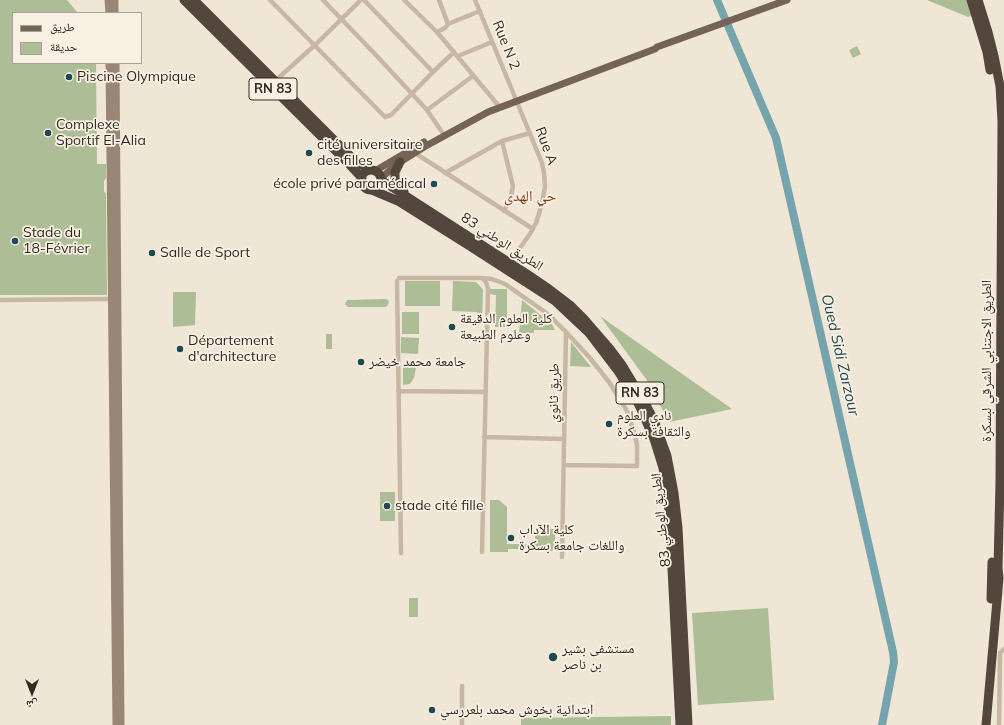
<!DOCTYPE html>
<html>
<head>
<meta charset="utf-8">
<style>
	body { margin:0 }
	#map { position:relative; width:1004px; height:725px; overflow:hidden; background:#f0e6d6; font-family:Mulish,"Noto Naskh Arabic",sans-serif }
	canvas { display:block }
	.legend { position:absolute; left:12px; top:12px; width:130px; height:52px; box-sizing:border-box; background:#f8f0e2; border:1px solid #a9a196; margin:0; padding:5px 7px; list-style:none; font-size:12px; color:#322a25 }
	.legend li { display:flex; align-items:center; gap:8px; height:20px }
	.legend b { width:20px; border:1px solid #a9a196 }
	.north { position:absolute; left:12px; top:673px; width:40px; height:40px; -webkit-text-stroke:3px #f8f0e2; paint-order:stroke; rotate:180deg; font-size:11px; font-weight:700; line-height:16px; text-align:center; color:#322a25 }
	.north::after { content:''; display:block; margin:auto; width:14px; height:18px; background:#322a25; clip-path:polygon(50% 0,100% 100%,50% 72%,0 100%) }
</style>
</head>
<body>
<div id="map">
<canvas width="1004" height="725"></canvas>
<ul class="legend">
<li><b style="height:5px;background:#746356"></b>طريق</li>
<li><b style="height:11px;background:#adbe97"></b>حديقة</li>
</ul>
<div class="north">ش</div>
</div>
<script>
const context = document.querySelector('canvas').getContext('2d');
context.lineJoin = 'round';
function paint(path, color) { context.fillStyle = color; context.fill(path, 'evenodd'); }
const shape = rows => new Path2D(rows.map(r => 'M' + r).join(''));
function trace(path, color, width, dash) { context.strokeStyle = color; context.lineWidth = width; context.lineCap = dash ? 'butt' : 'round'; context.setLineDash(dash || []); context.stroke(path); }
function label(font, color, halo, rows, align = 'center') {
  context.font = font + ' Mulish,"Noto Naskh Arabic",sans-serif'; context.lineWidth = 3.5; context.setLineDash([]); context.textBaseline = 'middle'; context.strokeStyle = halo; context.fillStyle = color; for (const [text, x, y, turn = 0] of rows) {
    context.save(); context.translate(x, y); context.rotate((+turn || 0) * Math.PI / 180); context.textAlign = isNaN(turn) ? turn : align; if (halo) context.strokeText(text, 0, 0); context.fillText(text, 0, 0); context.restore();
  }
}
const green = shape([
	[0,0,67,0,78,13,13,13,13,63,96,63,97,164,106,164,106,178,104,181,104,191,106,194,107,295,0,295],
	[927,0,967,0,972,15,968,17],
	[857,46,861,54,853,58,849,50],
	[405,281,440,281,440,306,405,306],
	[453,281,476,282,481,287,483,290,482,324,477,324,477,312,452,311],
	[490,289,507,289,507,327,495,327,496,295,490,294],
	[173,292,196,292,195,325,173,327],
	[386,299,389,301,388,305,386,307,348,307,345,304,347,300],
	[522,300,552,324,555,330,534,330,534,333,519,333],
	[402,312,419,312,419,334,402,334],
	[600,316,732,409,669,422,646,379],
	[326,334,332,334,332,349,326,349],
	[401,337,419,338,418,354,401,353],
	[571,342,591,367,570,366],
	[403,363,417,363,414,378,410,384,403,385],
	[380,492,395,492,395,521,380,521],
	[490,500,499,500,507,507,507,544,535,544,535,536,543,529,555,529,555,547,552,551,535,551,535,549,508,549,508,552,490,552],
	[409,598,418,598,418,617,409,617],
	[768,608,774,700,698,705,692,613],
	[671,716,671,725,521,725,521,718]
]);
const river = shape([
	[717,0,776,138,893,652,894,662,882,725]
]);
const street = shape([
	[270,0,385,117,391,115,433,72,454,52],
	[323,0,374,53,427,110,442,132],
	[364,0,433,72],
	[404,0,437,32,498,105],
	[475,0,542,163,544,173,545,186,542,204,536,223,530,234,509,263],
	[448,24,480,11],
	[437,32,445,28,448,24,439,0],
	[458,56,492,42],
	[275,81,315,45,361,0],
	[427,110,473,76],
	[502,141,513,186,511,196,504,211],
	[415,153,533,229],
	[445,173,502,141,530,133],
	[399,278,482,278,486,282,488,289,482,552],
	[482,278,492,279,505,284,548,314,566,332,562,557],
	[397,281,401,553],
	[0,300,112,299],
	[398,391,486,392],
	[484,437,564,439],
	[564,465,637,466,637,445,634,432,627,411,609,382,590,358,566,332],
	[462,686,462,725],
	[999,725,1000,653,1004,649]
]);
const secondary = shape([
	[108,0,109,13],
	[115,0,115,13],
	[109,63,116,725],
	[116,63,121,725]
]);
const primary = shape([
	[375,171,424,142],
	[381,178,400,162,424,147,488,112,655,49,657,47,787,0]
]);
const highway = shape([
	[184,0,348,163,362,178],
	[194,0,349,155,357,162,370,170],
	[971,0,987,52,990,70],
	[978,0,988,32,994,56,1000,86,1002,121,1000,482,998,568,999,578,986,725],
	[400,162,395,172,395,179,397,184,404,192],
	'361 180a10 10 0 1 1 20 0a10 10 0 1 1-20 0Z',
	[381,180,527,274,549,289,570,305,584,319,610,349,622,365,645,403,654,420,667,456,674,493,678,528,688,725],
	[372,190,398,201,468,245,555,301,589,333,618,371,639,405,654,439,663,468,669,510,680,725],
	[991,599,992,562]
]);
const markers = [
	[69,77,4,"#1c4952"],
	[48,133,4,"#1c4952"],
	[309,153,4,"#1c4952"],
	[434,184,4,"#1c4952"],
	[15,241,4,"#1c4952"],
	[152,253,4,"#1c4952"],
	[452,327,4,"#1c4952"],
	[180,349,4,"#1c4952"],
	[361,362,4,"#1c4952"],
	[609,424,4,"#1c4952"],
	[387,506,4,"#1c4952"],
	[511,538,4,"#1c4952"],
	[553,657,5,"#1c4952"],
	[432,710,4,"#1c4952"]
];
const shields = [
	[273,89,48],
	[640,393,48]
];
const shieldNames = [
	["RN 83",273,89],
	["RN 83",640,393]
];
const streetNames = [
	["Rue N 2",506,45,68],
	["Rue A",546,146,70],
	["الطريق الوطني 83",502,242,33],
	["الطريق الاجتنابي الشرقي لبسكرة",987,361,-90],
	["طريق ثانوي",554,393,-89],
	["الطريق الوطني 83",661,520,-96]
];
const poiNames = [
	["Piscine Olympique",77,77],
	["Complexe",56,125],
	["Sportif El-Alia",56,141],
	["cité universitaire",317,145],
	["des filles",317,161],
	["école privé paramédical",426,184,"right"],
	["Stade du",23,233],
	["18-Février",23,249],
	["Salle de Sport",160,253],
	["كلية العلوم الدقيقة",460,319],
	["وعلوم الطبيعة",460,335],
	["Département",188,341],
	["d'architecture",188,357],
	["جامعة محمد خيضر",369,362],
	["نادي العلوم",617,416],
	["والثقافة بسكرة",617,432],
	["stade cité fille",395,506],
	["كلية الآداب",519,530],
	["واللغات جامعة بسكرة",519,546],
	["مستشفى بشير",562,649],
	["بن ناصر",562,665],
	["ابتدائية بخوش محمد بلعررسي",440,710]
];
const neighbourhoodNames = [
	["حي الهدى",530,196]
];
const waterNames = [
	["Oued Sidi Zarzour",840,355,77]
];
paint(green, '#adbe97');
trace(river, '#76a4ac', 8);
trace(street, '#c7b7a3', 4.5);
trace(secondary, '#9a8675', 7);
trace(primary, '#746356', 7);
trace(highway, '#53463c', 9);
for (const [x, y, r, color] of markers) { const dot = new Path2D(); dot.arc(x, y, r, 0, 2 * Math.PI); context.fillStyle = color; context.fill(dot); trace(dot, '#f8f0e2', 1.5); }
for (const [x, y, w] of shields) { const box = new Path2D(); box.roundRect(x - w / 2, y - 11, w, 22, 3); context.fillStyle = '#f8f0e2'; context.fill(box); trace(box, '#322a25', 1); }
label('bold 13px', '#322a25', null, shieldNames);
label('14px', '#322a25', '#f8f0e2', streetNames);
label('14px', '#322a25', '#f8f0e2', poiNames, 'left');
label('15px', '#7f4120', '#f8f0e2', neighbourhoodNames);
label('italic 15px', '#1c4952', '#f8f0e2', waterNames);
</script>
</body>
</html>
